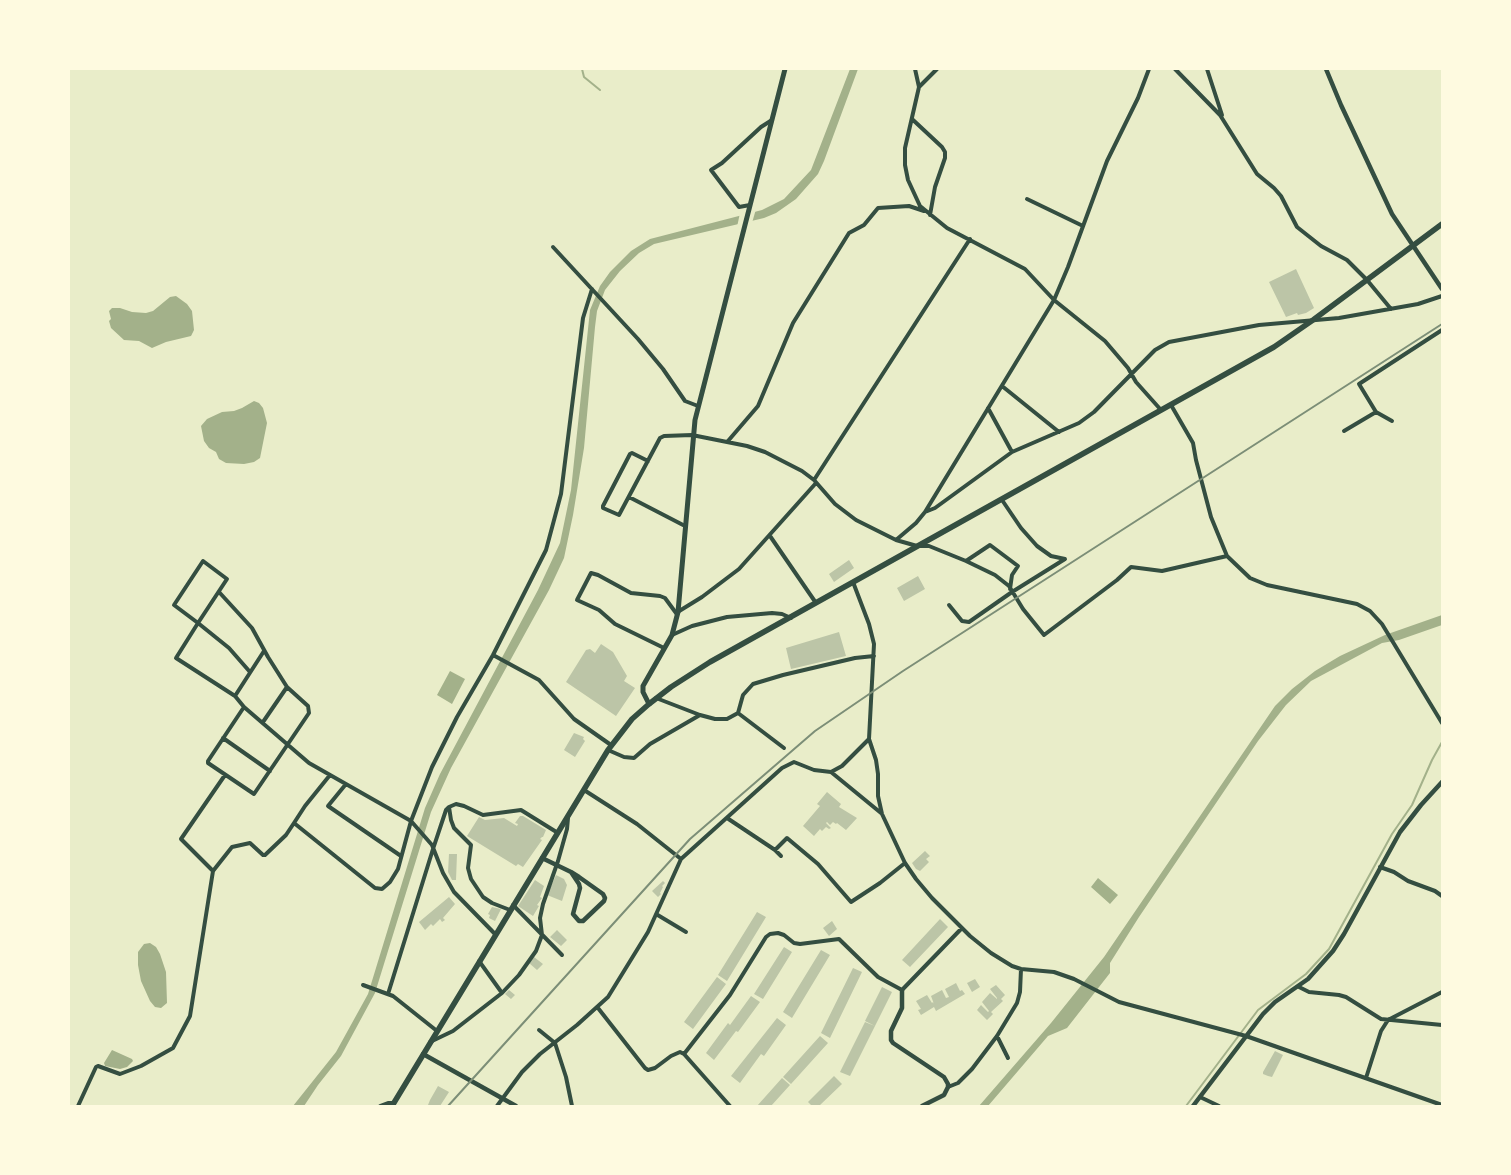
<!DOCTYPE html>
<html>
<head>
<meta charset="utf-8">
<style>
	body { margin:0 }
	#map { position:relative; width:1511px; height:1175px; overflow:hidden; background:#e9edc9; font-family:"Open Sans",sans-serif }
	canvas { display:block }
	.frame { position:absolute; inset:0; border:70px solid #fefae0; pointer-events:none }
</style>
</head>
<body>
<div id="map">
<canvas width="1511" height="1175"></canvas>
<div class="frame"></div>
</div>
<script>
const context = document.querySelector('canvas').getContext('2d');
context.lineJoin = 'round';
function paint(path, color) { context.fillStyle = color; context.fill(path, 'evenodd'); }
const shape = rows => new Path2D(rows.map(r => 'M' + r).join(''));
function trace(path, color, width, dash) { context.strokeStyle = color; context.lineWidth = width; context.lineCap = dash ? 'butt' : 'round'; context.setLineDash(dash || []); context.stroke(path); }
const water = shape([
	[850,69,858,69,824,161,818,174,796,199,776,213,764,218,654,244,639,253,620,271,605,290,597,311,595,327,584,448,573,515,564,558,549,590,451,768,431,812,375,993,341,1056,318,1085,304,1106,293,1106,336,1052,368,994,425,808,440,774,538,590,560,543,571,490,590,310,600,286,610,272,631,251,650,239,762,210,784,199,811,170],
	[176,296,187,304,192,311,194,330,191,336,166,342,152,348,139,341,124,340,111,328,109,321,111,319,109,311,112,308,120,308,132,312,146,313,153,311,170,297],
	[254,401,259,403,263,408,267,423,260,458,254,462,244,464,226,463,219,459,216,452,209,448,204,441,201,426,207,419,222,412,234,411,242,408],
	[1442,615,1442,625,1399,640,1382,643,1311,681,1286,705,1258,741,1139,917,1110,963,1110,973,1067,1028,1048,1036,988,1106,979,1106,1051,1023,1104,957,1275,706,1292,689,1315,671,1340,656,1385,635],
	[450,671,465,679,452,704,437,695],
	[1098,878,1118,895,1110,904,1091,887],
	[150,943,156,947,160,954,166,972,167,1003,161,1008,155,1007,150,1001,141,981,138,965,138,952,144,944],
	[112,1050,132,1059,133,1061,127,1067,120,1069,105,1066,104,1063]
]);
const pier = shape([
	[756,209,752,223,737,227,740,213]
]);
const stream = shape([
	[582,69,584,77,600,90],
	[1186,1106,1258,1010,1306,974,1329,949,1392,834,1412,805,1432,760,1442,742]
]);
const building = shape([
	[1296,269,1314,308,1306,313,1298,315,1297,313,1286,317,1269,282],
	[849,560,854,568,834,582,829,574],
	[918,576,925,589,904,601,897,588],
	[839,632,846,656,791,669,786,648],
	[601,644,613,652,627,676,624,681,635,688,616,716,566,682,586,650,590,649,595,653],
	[574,733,584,737,583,739,585,741,575,757,564,750],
	[827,792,841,804,839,807,857,818,846,830,837,823,836,824,833,822,830,825,827,822,826,823,831,828,829,829,826,827,822,831,820,829,814,836,803,826,820,806,817,804],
	[520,816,523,816,546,830,543,837,542,837,540,839,542,840,523,867,518,864,516,866,467,836,479,817,485,820,504,818,517,826,518,824,515,823],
	[925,851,930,856,926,859,929,862,920,871,916,869,912,863],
	[449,854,457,854,456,880,452,880,448,872],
	[556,875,564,879,567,885,562,901,547,895],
	[535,880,544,886,540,897,542,898,537,905,539,906,533,916,518,906],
	[663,881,665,883,662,886,663,887,660,893,661,894,658,897,652,891],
	[449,897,455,904,443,918,445,920,442,922,440,919,433,926,431,924,425,930,419,922],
	[492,907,501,909,495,921,489,918,490,915,488,914],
	[757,912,766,917,727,981,718,975],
	[940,919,948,927,910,967,902,960],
	[832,921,837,929,829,936,823,928],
	[557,930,567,940,561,946,550,937],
	[784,947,792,952,763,999,754,994],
	[821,950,830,955,792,1018,783,1012],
	[534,957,543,964,537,970,529,963],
	[853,968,862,972,830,1038,821,1033],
	[717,977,726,984,693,1029,684,1022],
	[975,979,980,987,972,992,967,983],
	[956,983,960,991,962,990,965,994,936,1011,934,1007,921,1015,918,1010,921,1009,916,1001,927,995,932,1003,933,1002,934,1004,931,996,942,990,946,998,949,997,945,989],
	[996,985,1005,995,1001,999,1003,1001,991,1012,993,1014,987,1020,977,1010,981,1005,988,1012,989,1011,982,1002,990,993,997,999,997,998,990,989],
	[882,987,892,992,875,1026,865,1021],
	[509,990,515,995,511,999,505,994],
	[751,996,760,1002,738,1032,736,1031,714,1060,706,1053,728,1023,730,1025],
	[777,1018,786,1025,764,1056,761,1054,740,1083,731,1076],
	[865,1022,875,1026,850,1076,840,1072],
	[820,1036,828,1043,791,1084,783,1077],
	[1275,1051,1283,1055,1272,1077,1268,1076,1263,1074,1263,1072],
	[834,1076,842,1084,819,1106,812,1106,808,1102],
	[782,1078,790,1085,771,1106,757,1106],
	[438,1086,449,1092,440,1106,431,1106,428,1105,430,1100]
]);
const minor = shape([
	[915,69,919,87,905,148,905,165,908,180,920,206,947,228,1025,269,1054,300,1105,341,1128,368,1136,382,1161,410],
	[1175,69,1220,115,1257,174,1274,188,1281,196,1297,227,1321,246,1347,260,1367,280,1391,309],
	[1207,69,1222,115],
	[919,87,937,69],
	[912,119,942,147,945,152,945,158,935,187,930,215],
	[1027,199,1083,226],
	[750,205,739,207,711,170,722,163,761,127,772,120],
	[553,247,638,339,663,369,685,401,698,406],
	[1002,386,1059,432],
	[1171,405,1193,443,1196,460,1211,517,1227,556,1250,578,1267,585,1357,604,1370,611,1382,624,1442,723],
	[988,408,1012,452],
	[1392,421,1376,412,1359,384,1442,330],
	[1344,431,1376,412],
	[728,441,758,406,793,323,849,233,864,225,878,208,909,206,924,211],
	[648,461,632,453,630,454,603,506,603,508,619,515,660,438,664,436,692,435,747,446,765,452,802,471,814,480,835,504,856,520,896,540,917,546,929,546,966,561,995,575,1009,586,1023,609,1044,635,1117,580,1131,567,1162,571,1227,556],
	[814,480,970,239],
	[629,497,685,526],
	[925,512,935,508,1012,452,1079,423,1094,412,1155,350,1169,342,1259,325,1339,318,1418,304,1442,296],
	[770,536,816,603],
	[896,540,916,523,925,512,1054,300,1068,267,1107,161,1138,98,1149,69],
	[966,561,990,545,1018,566,1012,575,1010,589],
	[853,582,869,624,874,644,869,739,876,760,878,774,878,796,882,814,905,863,916,879,932,898,970,936,991,953,1012,966,1021,969,1054,972,1074,979,1119,1002,1246,1036,1442,1105],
	[219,592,252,628,268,657,287,687,308,706,309,713,254,794,208,763,208,761,244,707],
	[949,605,962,621,969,622,1012,592,1065,559,1051,556,1037,546,1021,528,1002,500],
	[672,635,692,626,727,617,772,613,782,614,791,618],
	[664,648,615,624,599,610,577,600,591,573,598,575,631,593,660,596,665,598,676,613,702,597,739,569,816,483],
	[493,655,539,680,574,719,611,745],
	[250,672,229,648,198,623,174,605,203,561,227,579,198,623,176,658,235,696,244,707,309,763,411,821,432,845,443,873,454,892,495,934],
	[235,696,264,651],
	[656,698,700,715,715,719,727,719,738,713,743,695,753,684,783,675,855,658,874,656],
	[738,713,784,748],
	[263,722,287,687],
	[223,738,270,771],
	[608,750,624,757,634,758,650,744,700,715],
	[831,772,881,813],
	[346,784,328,806,401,856],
	[584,790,637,824,681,859],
	[449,807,451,820,454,828,471,845,468,868,471,879,483,897,492,903,510,910],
	[727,818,775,850,787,838,818,864,851,902,880,883,905,863],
	[294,823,305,806,330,775],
	[775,850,781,856],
	[1380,867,1394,872,1408,881,1435,891,1442,896],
	[213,871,181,839,225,775],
	[513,905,562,955],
	[656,914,686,932],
	[479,961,502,993],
	[363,985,393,996,437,1031],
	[1299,987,1309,992,1339,995,1346,997,1381,1019,1442,1025],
	[388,994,433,849,446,810,449,807,456,804,464,806,483,815,521,810,558,833],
	[598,1008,645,1068,648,1070,655,1068,671,1056,680,1052,684,1054,730,1106],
	[539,1030,555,1043,566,1077,572,1106],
	[997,1036,1008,1058],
	[430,1042,453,1031,502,993,519,975,536,951,542,935,540,918,543,904,558,861,567,829,568,818],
	[684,1054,730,995,766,937,770,934,778,933,784,935,794,943,800,944,839,939,878,977,902,990,962,928],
	[1366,1078,1381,1031,1388,1020,1442,992],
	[948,1087,958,1083,972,1069,997,1036,1017,1003,1020,992,1021,969],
	[1200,1097,1219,1106],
	[78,1106,96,1067,98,1066,120,1074,141,1066,173,1048,190,1016,213,871,232,847,250,843,263,855,265,855,286,835,294,823,375,888,382,889,390,882,398,869,411,821,432,767,457,717,493,655,546,550,561,494,583,318,592,289],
	[380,1106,388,1103,393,1103],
	[497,1106,522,1072,540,1054,577,1025,608,997,648,932,681,859,782,768,794,762,814,770,831,772,842,766,869,739]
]);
const tertiary = shape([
	[1326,69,1341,105,1392,214,1442,289],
	[542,858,571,872,579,877,603,894,605,898,604,901,583,921,579,921,573,914,580,888,579,884,571,872],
	[902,990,902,1008,891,1031,891,1040,893,1043,944,1077,948,1084,948,1087,944,1095,922,1106],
	[423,1054,516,1106],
	[1193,1106,1263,1014,1275,1002,1308,979,1333,951,1344,934,1400,832,1421,805,1442,782]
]);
const secondary = shape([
	[649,704,643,692,643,686,672,635,678,612,695,420,785,69]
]);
const primary = shape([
	[392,1106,608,750,632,719,649,704,671,687,710,662,1274,347,1313,320,1442,224]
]);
const rail = shape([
	[448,1106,690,839,815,731,903,671,1442,324]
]);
paint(water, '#a3b18a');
paint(pier, '#e9edc9');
trace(stream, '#a3b18a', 2);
paint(building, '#bcc5a7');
trace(minor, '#344e41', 4);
trace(tertiary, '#344e41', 4.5);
trace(secondary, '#344e41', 5);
trace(primary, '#344e41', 5.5);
trace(rail, '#7c8e77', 2);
</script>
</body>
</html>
